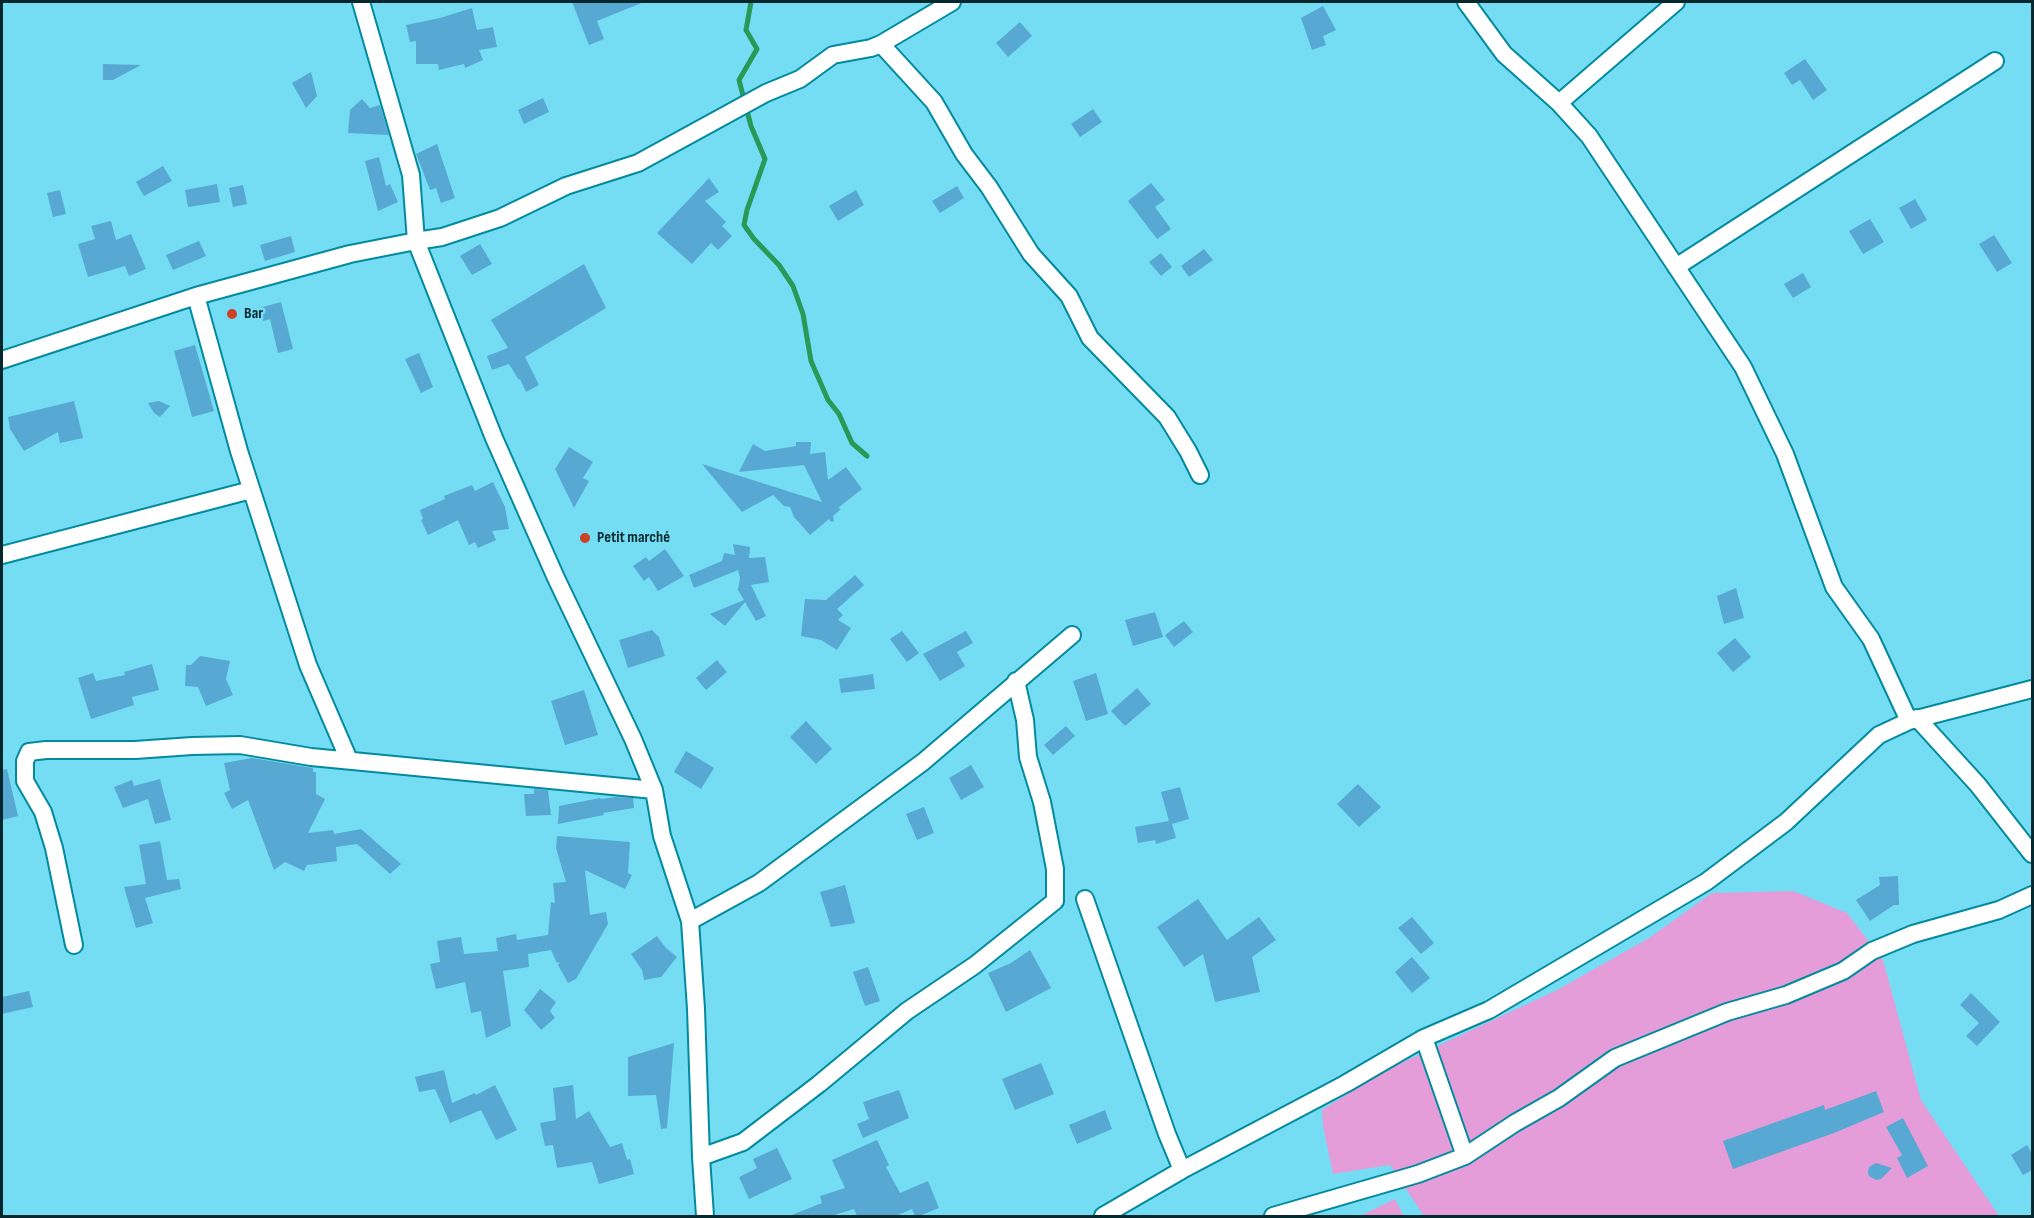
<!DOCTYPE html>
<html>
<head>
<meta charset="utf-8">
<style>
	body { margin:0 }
	#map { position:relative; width:2034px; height:1218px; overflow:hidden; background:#75ddf3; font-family:"Sofia Sans Condensed",sans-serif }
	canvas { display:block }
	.frame { position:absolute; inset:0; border:3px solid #05282f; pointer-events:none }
</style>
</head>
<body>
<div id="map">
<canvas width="2034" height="1218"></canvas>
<div class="frame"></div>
</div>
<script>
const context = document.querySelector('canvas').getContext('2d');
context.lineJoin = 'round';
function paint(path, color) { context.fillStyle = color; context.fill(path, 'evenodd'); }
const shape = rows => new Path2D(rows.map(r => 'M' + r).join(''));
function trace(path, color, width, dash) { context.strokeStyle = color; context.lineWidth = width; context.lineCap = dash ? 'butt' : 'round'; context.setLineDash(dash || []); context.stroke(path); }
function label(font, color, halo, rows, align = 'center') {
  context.font = font + ' "Sofia Sans Condensed",sans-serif'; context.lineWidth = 5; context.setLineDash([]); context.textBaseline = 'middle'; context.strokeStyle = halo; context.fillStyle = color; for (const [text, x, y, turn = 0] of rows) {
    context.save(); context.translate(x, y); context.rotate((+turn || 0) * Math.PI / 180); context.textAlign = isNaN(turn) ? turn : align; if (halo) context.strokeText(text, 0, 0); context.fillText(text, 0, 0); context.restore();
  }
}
const green = shape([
	[1793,891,1847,913,1883,960,1921,1100,1999,1216,1424,1216,1390,1165,1333,1174,1323,1126,1322,1110,1382,1072,1557,990,1649,938,1712,893],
	[1395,1199,1404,1216,1360,1216]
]);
const stream = shape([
	[751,2,746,30,757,49,739,80,751,126,765,159,747,210,744,225,754,239,779,265,793,286,803,314,811,361,828,400,839,414,852,443,867,456]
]);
const building = shape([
	[572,2,644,2,597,21,604,39,589,45],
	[1323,6,1336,30,1323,36,1326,45,1312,50,1301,18],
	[472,8,477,30,493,27,497,47,479,50,483,60,465,68,464,64,439,70,438,64,416,64,416,41,410,42,406,25,440,18],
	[1020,22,1032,36,1008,57,996,43],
	[1805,59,1827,90,1813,100,1800,80,1792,85,1784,73],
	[103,64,141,65,113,80,103,80],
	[311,72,317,96,306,108,292,83],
	[543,98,549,112,524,124,518,110],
	[362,99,370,108,380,105,389,135,348,133,350,110],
	[1093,109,1102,122,1080,137,1071,124],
	[437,144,455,198,441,203,436,188,430,190,416,154],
	[379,157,386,186,390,184,398,202,378,211,365,161],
	[163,166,172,181,144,196,136,182],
	[709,178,719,192,705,201,726,222,722,226,732,236,718,250,711,243,692,264,657,233],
	[1151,183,1165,200,1155,207,1171,229,1157,239,1128,201],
	[217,184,220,202,188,207,185,190],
	[243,185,247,204,233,207,229,188],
	[957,186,964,198,940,213,932,201],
	[60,190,66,214,53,217,47,193],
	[856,190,864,205,838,221,829,206],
	[1915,199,1927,220,1911,229,1899,208],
	[1870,219,1884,242,1863,254,1849,231],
	[111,221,116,240,131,234,146,269,129,276,125,266,88,277,78,244,95,239,91,226],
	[1994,235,2012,263,1997,272,1979,244],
	[291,236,295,252,265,261,260,245],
	[199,241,206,256,173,270,166,255],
	[480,244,492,264,472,275,460,256],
	[1204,249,1213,260,1189,277,1181,266],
	[1161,253,1172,267,1161,276,1149,262],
	[584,264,606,308,525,357,539,385,526,392,520,379,519,380,509,364,492,370,487,356,508,348,491,320],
	[1803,273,1811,287,1793,298,1784,284],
	[281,302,293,349,278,353,270,319,263,321,259,308],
	[195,345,214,411,192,417,174,351],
	[419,353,433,387,421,393,405,359],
	[74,401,83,438,60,443,58,432,24,451,10,429,8,417],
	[159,401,170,406,160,417,154,413,148,403],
	[796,442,811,442,810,454,825,452,828,480,846,467,862,489,838,508,841,509,833,516,834,521,831,522,829,519,810,535,794,517,790,507,784,506,773,495,742,512,702,464,822,502,804,465,739,472,753,444,765,451,796,446],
	[569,447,593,462,583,478,589,481,574,508,555,469],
	[493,482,505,507,509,529,492,531,496,540,478,548,475,542,469,545,458,520,428,535,421,520,423,519,420,510,445,499,444,496,472,485,475,491],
	[733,544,750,547,749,558,765,557,769,582,751,585,766,616,756,621,745,602,725,626,710,614,744,600,738,590,740,578,738,570,694,588,689,575,722,561,724,553,735,555],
	[665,549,684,576,658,591,649,577,644,581,633,566,646,557,649,561],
	[855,575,864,585,837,609,843,615,838,620,851,628,837,650,821,640,801,636,805,599,826,600],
	[1736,588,1744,618,1724,624,1717,596],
	[1155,612,1163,637,1133,646,1125,620],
	[1184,621,1193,632,1174,647,1165,635],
	[652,630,659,637,665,656,628,668,619,640],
	[902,631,919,653,907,662,890,639],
	[966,631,973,643,957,652,965,666,940,681,923,654],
	[1735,638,1751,657,1733,672,1717,653],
	[200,656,230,661,226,679,233,695,206,706,198,687,185,686,186,665,191,665],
	[717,660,727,672,706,690,696,678],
	[152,664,159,690,132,697,134,705,91,719,78,678,93,673,96,681,125,675,124,672],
	[1096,673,1108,714,1086,721,1073,681],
	[873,674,875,689,841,693,839,679],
	[1137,688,1151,704,1125,726,1111,711],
	[584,690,598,735,565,745,551,701],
	[806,721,832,749,816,764,790,737],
	[1066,726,1075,736,1053,755,1044,745],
	[686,751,714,768,701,789,674,772],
	[252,758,313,768,313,772,316,772,316,794,325,799,308,833,333,830,334,834,361,829,401,864,390,874,357,844,336,847,337,861,307,865,304,871,285,862,274,870,248,800,232,809,224,793,230,790,224,763],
	[971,765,984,787,961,800,949,778],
	[7,769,18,816,2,820,2,770],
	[160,779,171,820,155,824,148,799,123,808,114,787,132,780,134,786],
	[1358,784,1381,807,1359,827,1337,804],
	[1180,787,1189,819,1172,824,1176,838,1156,844,1155,840,1138,843,1135,827,1169,821,1161,792],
	[534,789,548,790,551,815,526,816,524,794,534,794],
	[616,797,633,798,634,808,603,813,604,815,558,824,559,806,600,798,601,799],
	[924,807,934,833,917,840,906,814],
	[557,836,630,842,628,873,632,875,625,889,585,870,590,915,606,912,608,924,576,979,568,983,558,965,560,962,557,963,551,950,528,954,529,967,503,971,511,1026,486,1038,481,1011,471,1013,465,982,436,989,430,964,440,962,437,941,461,937,464,954,498,951,496,938,516,934,517,940,548,935,551,902,555,903,553,883,566,882,556,848],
	[160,841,167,880,179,879,181,889,145,898,153,923,136,928,124,887,146,884,139,845],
	[1898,876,1899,905,1894,905,1870,921,1856,900,1880,885,1879,877],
	[845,885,855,923,831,927,820,892],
	[1198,899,1227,940,1259,917,1276,940,1252,957,1260,992,1215,1002,1203,954,1184,967,1157,927],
	[1412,917,1434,943,1421,954,1398,928],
	[657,936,666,948,677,957,661,977,644,980,642,970,631,954],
	[1030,950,1051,988,1006,1012,988,973,1011,963],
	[1412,957,1430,978,1412,993,1395,972],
	[868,967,880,1001,865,1006,853,972],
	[540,989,556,1002,550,1011,555,1018,541,1030,524,1010],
	[29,991,33,1007,2,1014,2,997],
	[1971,993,2000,1022,1977,1046,1966,1036,1979,1023,1960,1005],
	[674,1043,667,1128,661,1129,656,1095,628,1096,628,1057],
	[1041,1063,1054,1094,1015,1110,1002,1079],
	[444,1070,452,1103,475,1093,476,1095,495,1085,517,1130,496,1140,481,1110,450,1123,435,1089,419,1092,415,1077],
	[573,1085,576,1119,589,1111,610,1147,622,1143,627,1160,630,1159,634,1174,599,1184,592,1162,557,1168,553,1145,545,1146,540,1123,556,1120,553,1088],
	[899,1090,909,1118,863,1138,857,1124,869,1119,863,1102],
	[1876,1091,1884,1112,1834,1133,1733,1169,1723,1141,1824,1105,1825,1110],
	[1105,1110,1112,1129,1077,1144,1069,1125],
	[1903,1118,1928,1166,1907,1178,1897,1158,1902,1155,1886,1127],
	[877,1140,889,1165,886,1167,900,1193,928,1181,939,1208,919,1216,915,1216,912,1209,896,1216,857,1216,854,1209,831,1216,789,1216,822,1203,820,1196,845,1188,832,1160],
	[2027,1145,2032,1154,2032,1170,2023,1175,2011,1155],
	[777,1148,792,1179,749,1199,739,1177,757,1168,753,1159],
	[1876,1163,1892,1168,1881,1179,1876,1180,1869,1176,1868,1172,1869,1167]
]);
const street = shape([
	[361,2,411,175,416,241,442,237,500,218,566,186,638,163,766,93,800,79,833,55,871,48,881,44,952,2],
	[1466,2,1504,54,1559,103,1589,136,1743,367,1785,454,1834,587,1871,639,1909,721],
	[881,44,934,102,964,154,989,187,1031,254,1069,296,1090,338,1167,417,1188,451,1200,475],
	[1559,103,1676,2],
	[1676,267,1995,61],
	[196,296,239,451,308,665,349,760],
	[2,360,196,296,350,254,416,241,494,438,556,578,633,739,654,790,662,836,690,921,696,1009,701,1157,705,1216],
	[2,555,251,490],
	[1917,718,1978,785,2032,854],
	[1085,899,1167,1134,1182,1170],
	[690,921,759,883,923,762,1072,635],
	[74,945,54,848,43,812,25,781,25,761,29,752,46,750,135,750,192,746,240,745,311,757,654,790],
	[1424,1038,1465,1156],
	[701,1157,743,1142,819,1084,907,1011,975,965,1055,901,1055,869,1042,802,1028,757,1025,720,1016,681],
	[1103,1216,1182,1170,1345,1084,1424,1038,1489,1010,1706,882,1786,822,1879,735,1909,721,2032,689],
	[1273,1216,1418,1174,1465,1156,1515,1123,1559,1098,1615,1058,1727,1012,1786,995,1843,971,1872,951,1913,934,1999,910,2032,895]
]);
const markers = [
	[232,314,6,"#cd4227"],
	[585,538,6,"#cd4227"]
];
const poiNames = [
	["Bar",244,314],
	["Petit marché",597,538]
];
paint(green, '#e59dd9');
trace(stream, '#289957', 5);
paint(building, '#57a9d3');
trace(street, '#028a9e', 20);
trace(street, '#fff', 16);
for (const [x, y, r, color] of markers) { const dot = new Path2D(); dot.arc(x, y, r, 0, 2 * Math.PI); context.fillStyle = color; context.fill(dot); trace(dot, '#75ddf3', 2); }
label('bold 16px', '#05282f', '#75ddf3', poiNames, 'left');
</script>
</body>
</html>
